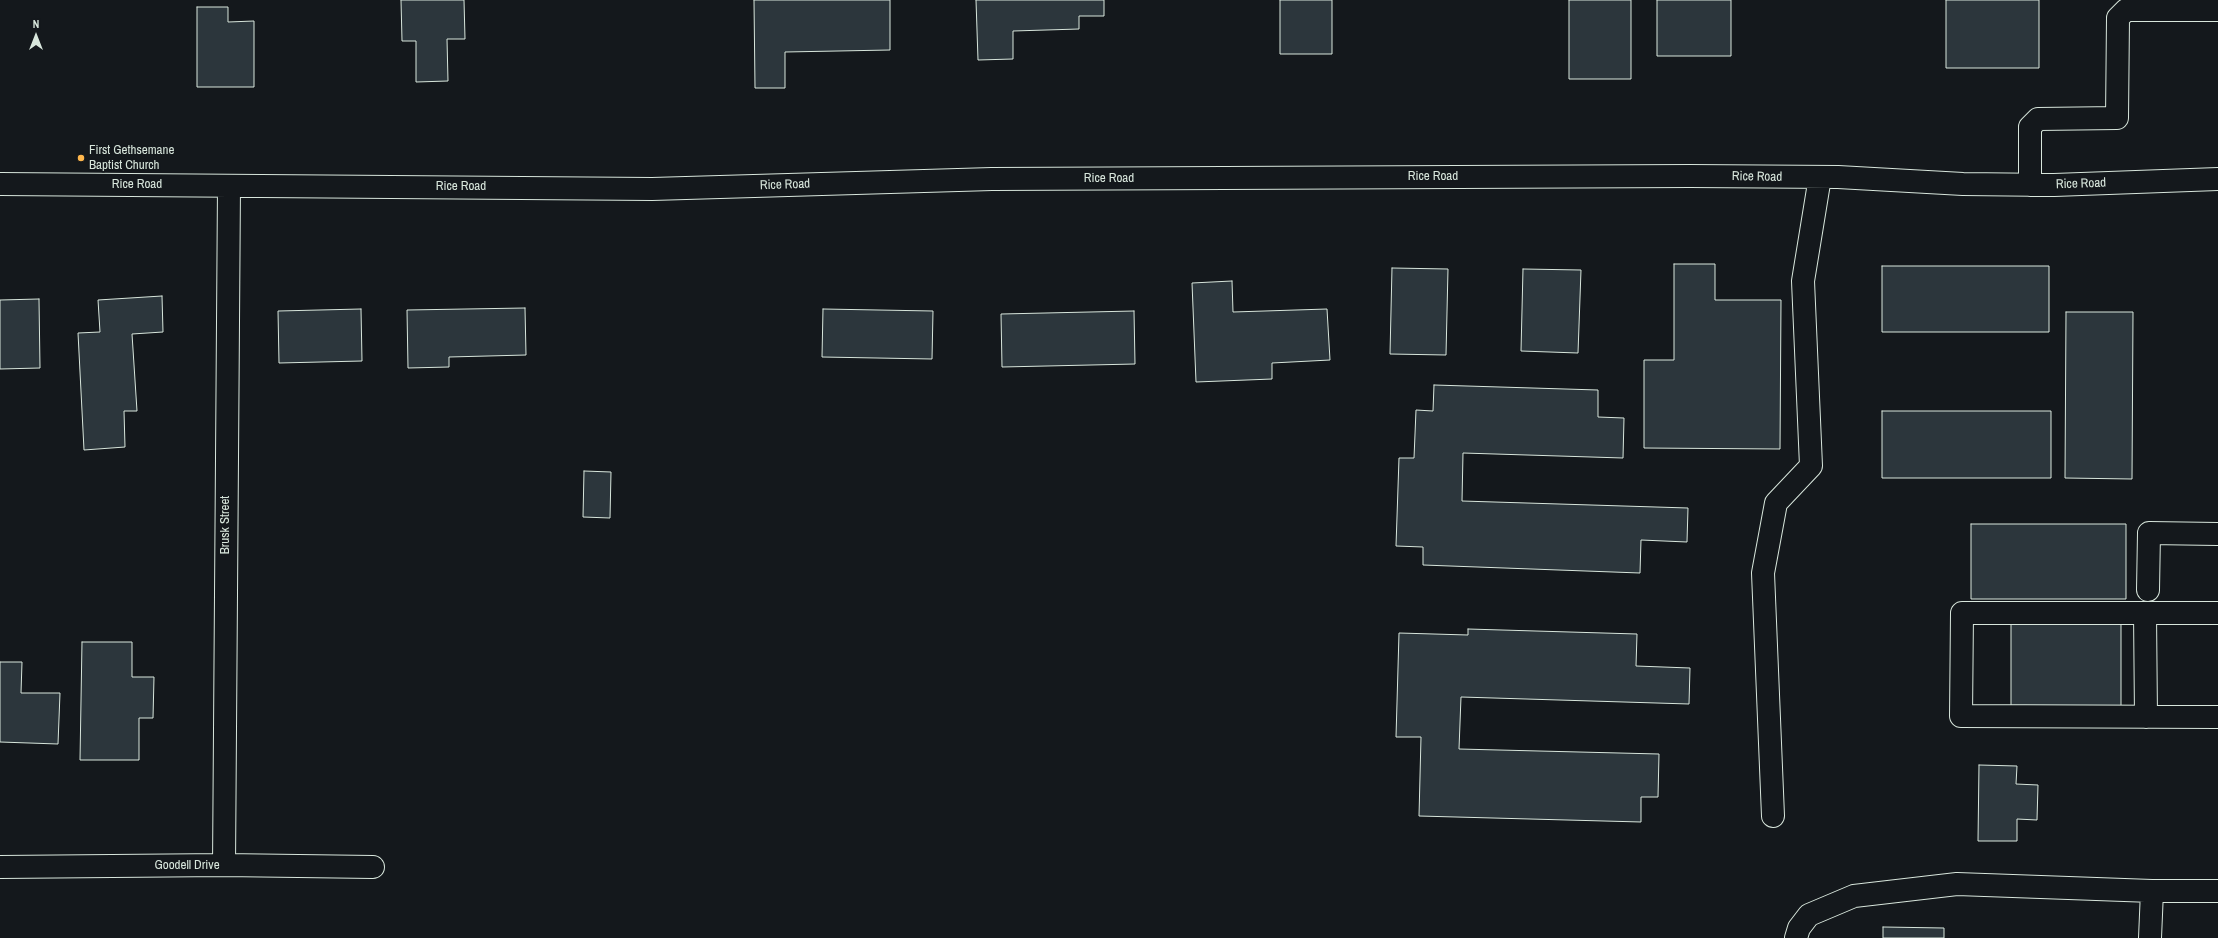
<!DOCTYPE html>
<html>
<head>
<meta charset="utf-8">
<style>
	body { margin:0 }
	#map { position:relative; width:2218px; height:938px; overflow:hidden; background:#14181c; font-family:"Archivo Narrow",sans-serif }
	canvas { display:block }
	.north { position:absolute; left:16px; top:16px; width:40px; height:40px; -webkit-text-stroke:3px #14181c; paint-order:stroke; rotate:0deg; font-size:11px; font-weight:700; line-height:16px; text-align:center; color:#d8e6dc }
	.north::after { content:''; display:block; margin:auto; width:14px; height:18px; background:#d8e6dc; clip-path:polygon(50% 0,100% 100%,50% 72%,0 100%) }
</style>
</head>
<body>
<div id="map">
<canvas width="2218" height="938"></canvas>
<div class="north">N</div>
</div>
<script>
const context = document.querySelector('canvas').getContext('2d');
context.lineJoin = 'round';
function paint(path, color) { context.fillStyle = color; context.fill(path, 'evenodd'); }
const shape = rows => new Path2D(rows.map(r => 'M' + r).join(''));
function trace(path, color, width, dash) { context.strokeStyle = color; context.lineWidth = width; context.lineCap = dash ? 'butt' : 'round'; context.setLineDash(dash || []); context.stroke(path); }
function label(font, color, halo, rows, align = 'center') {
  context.font = font + ' "Archivo Narrow",sans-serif'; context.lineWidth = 3; context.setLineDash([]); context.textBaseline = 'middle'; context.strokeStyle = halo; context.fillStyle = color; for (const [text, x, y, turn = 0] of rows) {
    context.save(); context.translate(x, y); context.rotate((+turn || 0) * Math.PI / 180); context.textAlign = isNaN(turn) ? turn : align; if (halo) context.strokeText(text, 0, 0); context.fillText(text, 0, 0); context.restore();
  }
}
const building = shape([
	[401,0,464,0,465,39,447,39,448,81,416,82,416,41,402,41,401,0],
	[754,0,890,0,890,50,785,52,785,88,755,88,754,0],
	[976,0,1104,0,1104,16,1079,16,1079,29,1013,31,1013,59,978,60,976,0],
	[1280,0,1332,0,1332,54,1280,54,1280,0],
	[1569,0,1631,0,1631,79,1569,79,1569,0],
	[1657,0,1731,0,1731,56,1657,56,1657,0],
	[1946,0,2039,0,2039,68,1946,68,1946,0],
	[197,7,228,7,228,22,254,21,254,87,197,87,197,7],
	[1674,264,1715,264,1715,300,1781,300,1780,449,1644,448,1644,360,1674,360,1674,264],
	[1882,266,2049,266,2049,332,1882,332,1882,266],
	[1392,268,1448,269,1446,355,1390,354,1392,268],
	[1523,269,1581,270,1578,353,1521,351,1523,269],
	[1232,281,1233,312,1327,309,1330,360,1272,363,1272,379,1196,382,1192,283,1232,281],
	[162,296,163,332,132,334,137,411,124,411,125,447,84,450,78,333,100,332,98,300,162,296],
	[39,299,40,368,0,369,0,300,39,299],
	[525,308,526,355,449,357,449,367,408,368,407,310,525,308],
	[361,309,362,361,279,363,278,311,361,309],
	[823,309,933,311,932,359,822,357,823,309],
	[1134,311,1135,364,1002,367,1001,314,1134,311],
	[2066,312,2133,312,2132,479,2065,478,2066,312],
	[1434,385,1598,390,1598,417,1624,418,1623,458,1463,453,1462,501,1688,508,1687,542,1641,540,1640,573,1423,565,1423,547,1396,546,1399,458,1414,458,1416,410,1433,411,1434,385],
	[1882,411,2051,411,2051,478,1882,478,1882,411],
	[584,471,611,472,610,518,583,517,584,471],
	[1971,524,2126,524,2126,599,1971,599,1971,524],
	[2011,618,2121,618,2121,711,2011,711,2011,618],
	[1468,629,1637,634,1636,666,1690,668,1689,704,1461,697,1459,749,1659,754,1658,797,1641,797,1641,822,1419,816,1421,737,1396,737,1399,633,1468,635,1468,629],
	[82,642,132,642,132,677,154,677,153,718,139,718,139,760,80,760,82,642],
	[0,662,22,662,21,693,60,693,58,744,0,742,0,662],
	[1979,765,2017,766,2016,784,2038,785,2037,820,2017,819,2017,841,1978,841,1979,765],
	[1883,927,1944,928,1944,938,1883,938,1883,927]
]);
const minor = shape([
	[0,184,652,189,992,179,1690,176,1838,177,1963,184,2054,185,2218,179],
	[2030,185,2030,127,2038,119,2117,118,2118,18,2126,10,2218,10],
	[2148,590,2149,533,2218,534],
	[2145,613,2146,717],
	[2218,613,1962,613,1961,716,2218,717],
	[1773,816,1763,573,1776,503,1811,466,1803,281,1820,177],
	[224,865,229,186],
	[0,867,224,865,373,867],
	[1796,938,1799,928,1809,915,1854,896,1957,884,2152,891,2218,891],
	[2150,938,2152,891]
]);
const markers = [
	[81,158,4,"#ffb74d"]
];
const poiNames = [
	["First Gethsemane",89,151],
	["Baptist Church",89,166]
];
const streetNames = [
	["Rice Road",1433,177],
	["Rice Road",1757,177,1],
	["Rice Road",1109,179],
	["Rice Road",2081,184,-2],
	["Rice Road",137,185],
	["Rice Road",785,185,-2],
	["Rice Road",461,187],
	["Brusk Street",226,525,-90],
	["Goodell Drive",187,866]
];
paint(building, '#2c363c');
trace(building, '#d8e6dc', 1);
trace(minor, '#d8e6dc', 24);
trace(minor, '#14181c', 22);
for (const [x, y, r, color] of markers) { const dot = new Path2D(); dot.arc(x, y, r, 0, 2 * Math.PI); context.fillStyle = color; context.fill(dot); trace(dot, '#14181c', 1.5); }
label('13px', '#d8e6dc', '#14181c', poiNames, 'left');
label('13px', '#d8e6dc', '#14181c', streetNames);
</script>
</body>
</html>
